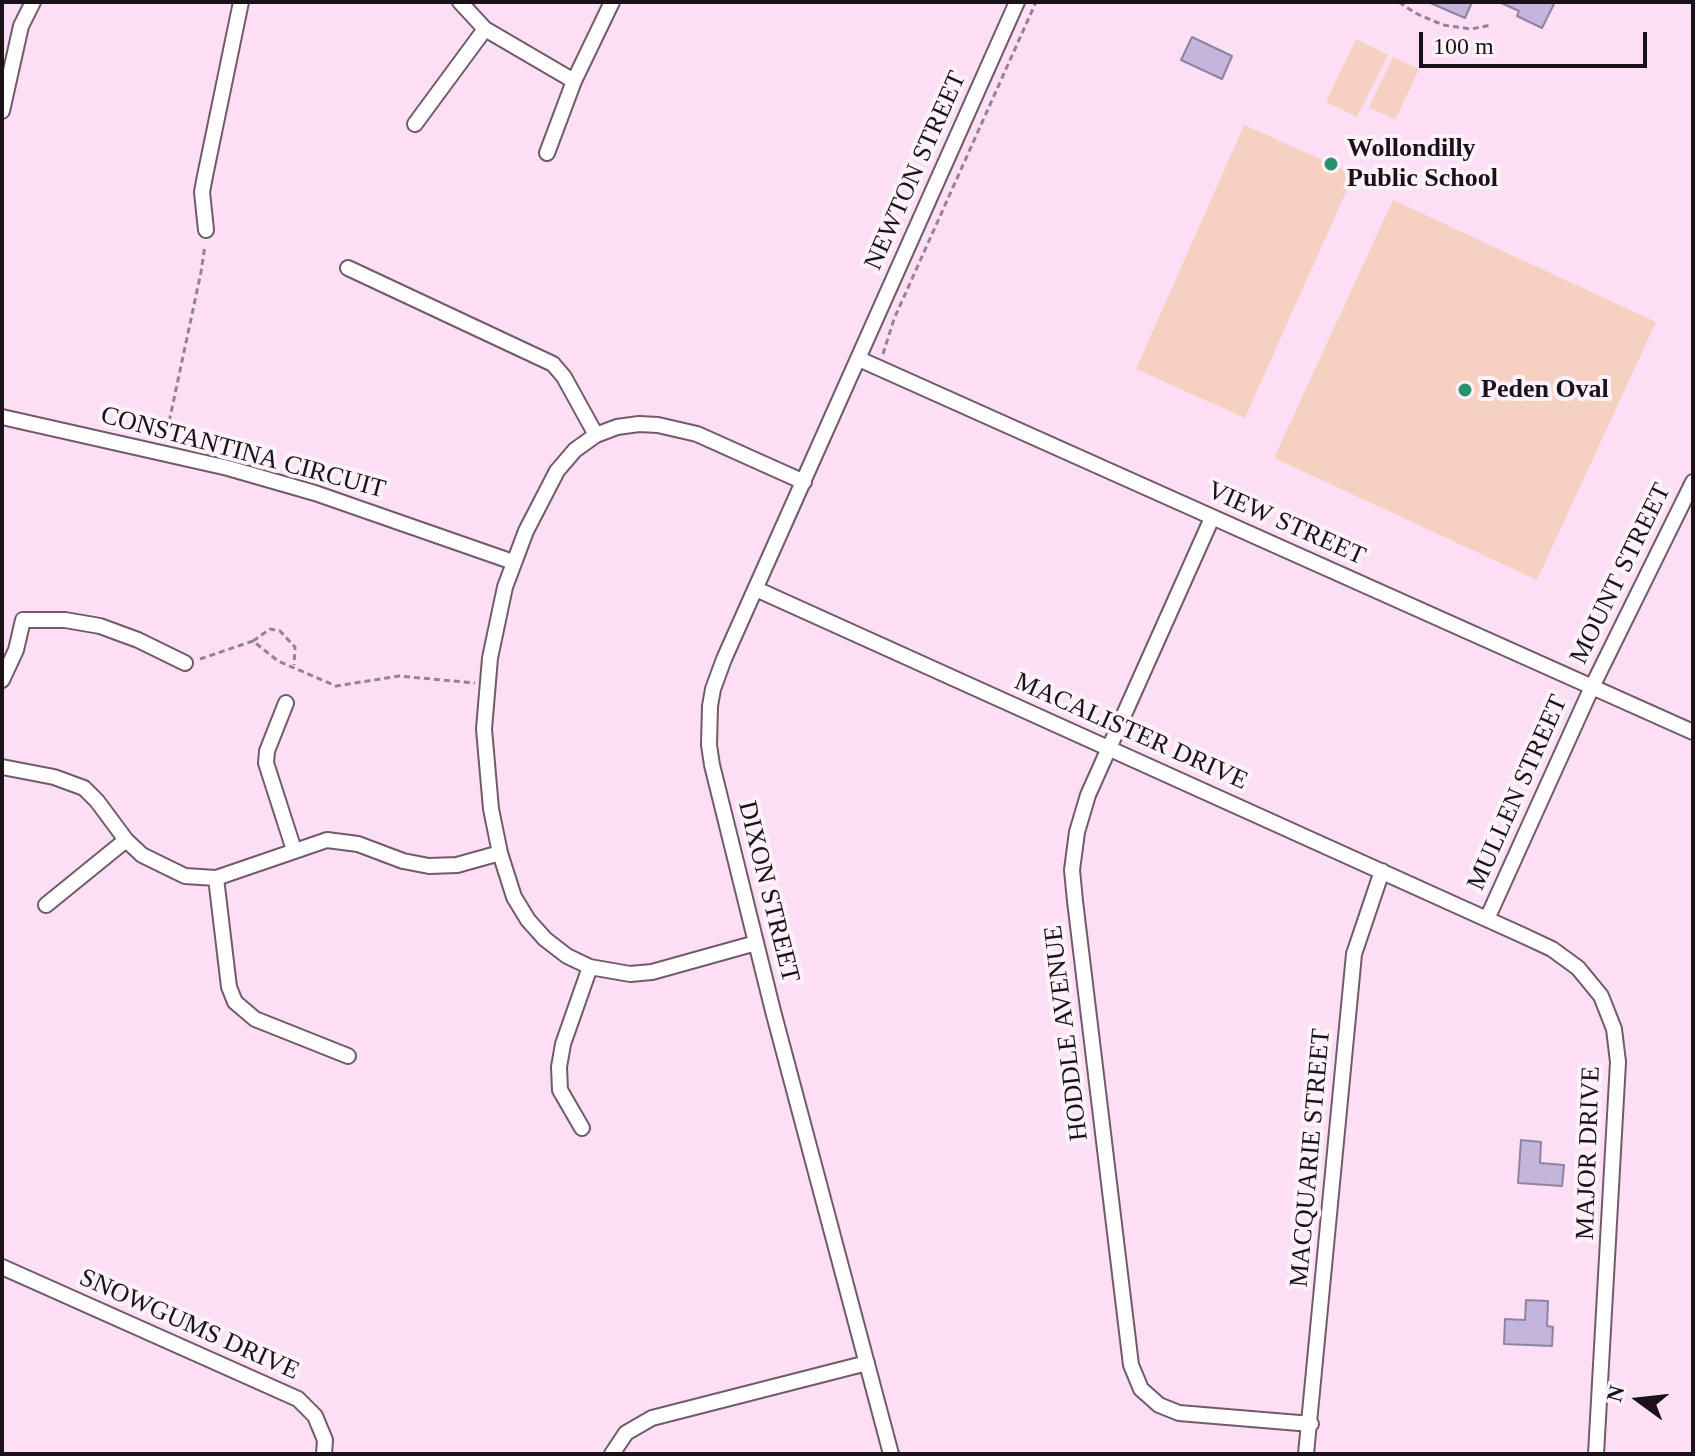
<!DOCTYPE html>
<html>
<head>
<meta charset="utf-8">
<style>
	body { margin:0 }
	#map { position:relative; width:1695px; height:1456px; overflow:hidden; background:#fcdff4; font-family:"Times New Roman",serif }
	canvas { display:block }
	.frame { position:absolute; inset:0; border:4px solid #1b1219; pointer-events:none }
	.north { position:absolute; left:1599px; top:1360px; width:80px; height:80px; -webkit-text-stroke:6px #fef2fa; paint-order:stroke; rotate:285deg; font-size:22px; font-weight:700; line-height:32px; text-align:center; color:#1b1219 }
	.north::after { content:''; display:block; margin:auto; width:28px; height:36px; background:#1b1219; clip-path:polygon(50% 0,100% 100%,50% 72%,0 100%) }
	.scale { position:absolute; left:1419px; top:32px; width:228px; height:36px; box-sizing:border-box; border:4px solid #1b1219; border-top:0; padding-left:10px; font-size:24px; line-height:28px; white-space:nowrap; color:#1b1219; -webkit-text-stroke:6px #fef2fa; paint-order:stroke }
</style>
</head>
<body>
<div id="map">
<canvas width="1695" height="1456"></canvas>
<div class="frame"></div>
<div class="north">N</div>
<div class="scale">100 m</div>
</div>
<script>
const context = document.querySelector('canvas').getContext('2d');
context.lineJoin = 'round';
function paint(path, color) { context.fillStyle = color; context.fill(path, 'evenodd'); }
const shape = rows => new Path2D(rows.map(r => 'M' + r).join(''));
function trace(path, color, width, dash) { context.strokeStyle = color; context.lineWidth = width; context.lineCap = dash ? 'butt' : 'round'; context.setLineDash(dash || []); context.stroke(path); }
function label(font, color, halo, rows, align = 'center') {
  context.font = font + ' "Times New Roman",serif'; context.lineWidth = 8; context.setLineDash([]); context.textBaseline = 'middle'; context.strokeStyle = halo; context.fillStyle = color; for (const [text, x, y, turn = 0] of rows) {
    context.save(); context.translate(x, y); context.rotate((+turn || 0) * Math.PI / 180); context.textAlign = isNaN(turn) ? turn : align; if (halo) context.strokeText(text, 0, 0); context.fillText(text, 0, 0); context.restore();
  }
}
const green = shape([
	[1356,39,1388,55,1357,117,1326,102],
	[1393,57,1419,69,1395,120,1369,107],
	[1244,125,1354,174,1245,418,1136,369],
	[1393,200,1656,322,1537,580,1274,458]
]);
const building = shape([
	[1428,2,1472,2,1465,18,1428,2],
	[1499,2,1555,2,1542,28,1517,16,1519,11,1499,2],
	[1192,37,1232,56,1222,79,1181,60,1192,37],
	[1521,1140,1541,1142,1540,1163,1564,1165,1562,1186,1518,1183,1521,1140],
	[1526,1300,1548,1301,1547,1326,1553,1327,1552,1346,1504,1344,1505,1319,1525,1320,1526,1300]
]);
const path = shape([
	[1399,2,1415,13,1443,25,1471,29,1491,25],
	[883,354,894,319,1036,2],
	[165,441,201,272,205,245],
	[253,641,270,629,280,631,295,647,294,665],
	[200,659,253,641,278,661,336,686,399,676,475,683]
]);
const minor = shape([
	[460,2,485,29,574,81],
	[2,111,21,26,33,2],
	[415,124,485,29],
	[547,153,574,81,612,2],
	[206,230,202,192,205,176,241,2],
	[348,268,553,364,564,377,596,435],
	[859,359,1693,732],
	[2,417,228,468,315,493,513,562],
	[1212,518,1088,795,1077,832,1072,870,1075,901,1131,1365,1141,1389,1159,1405,1179,1413,1311,1424],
	[756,589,1522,935,1552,949,1578,968,1601,996,1614,1029,1618,1062,1596,1454],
	[2,680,16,650,23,620,65,620,100,626,138,640,185,663],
	[286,703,267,751,266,763,294,850],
	[2,767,54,777,84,788,97,801,126,840,142,855,185,876,216,878,327,840,358,844,403,861,429,866,457,865,500,853],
	[216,878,229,987,235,1002,255,1019,348,1056],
	[46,905,126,840],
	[1487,919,1592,687,1693,482],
	[756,943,652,972,630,974,590,967,567,956,545,939,528,920,514,897,500,853,491,809,484,729,490,658,505,587,526,531,557,471,575,450,596,435,617,427,639,424,658,425,697,434,804,482],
	[582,1128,560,1090,559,1067,563,1044,590,967],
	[2,1267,298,1399,315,1416,325,1440,324,1454],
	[612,1454,626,1433,652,1418,867,1363],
	[891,1454,773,1011,712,765,709,745,710,706,713,689,724,659,1017,2],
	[1306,1454,1354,954,1382,871]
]);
const markers = [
	[1331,164,8,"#29916e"],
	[1465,390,8,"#29916e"]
];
const poiNames = [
	["Wollondilly",1347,149],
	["Public School",1347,179],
	["Peden Oval",1481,390]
];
const streetNames = [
	["NEWTON STREET",916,171,-66],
	["CONSTANTINA CIRCUIT",243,453,15],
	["VIEW STREET",1286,524,24],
	["MOUNT STREET",1621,574,-64],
	["MACALISTER DRIVE",1131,732,24],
	["MULLEN STREET",1518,793,-66],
	["DIXON STREET",768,892,76],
	["HODDLE AVENUE",1067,1033,-97],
	["MAJOR DRIVE",1589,1153,-88],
	["MACQUARIE STREET",1311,1158,-85],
	["SNOWGUMS DRIVE",189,1325,24]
];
paint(green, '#f6d1c2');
paint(building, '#c4b5dd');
trace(building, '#8e849f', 2);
trace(minor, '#725a6c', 18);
trace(path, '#968291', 3, [6, 4]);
trace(minor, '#fff', 14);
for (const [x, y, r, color] of markers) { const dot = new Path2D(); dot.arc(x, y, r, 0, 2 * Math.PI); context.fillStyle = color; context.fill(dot); trace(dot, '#fef2fa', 3); }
label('bold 26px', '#1b1219', '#fef2fa', poiNames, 'left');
label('26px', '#1b1219', '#fef2fa', streetNames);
</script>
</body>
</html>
